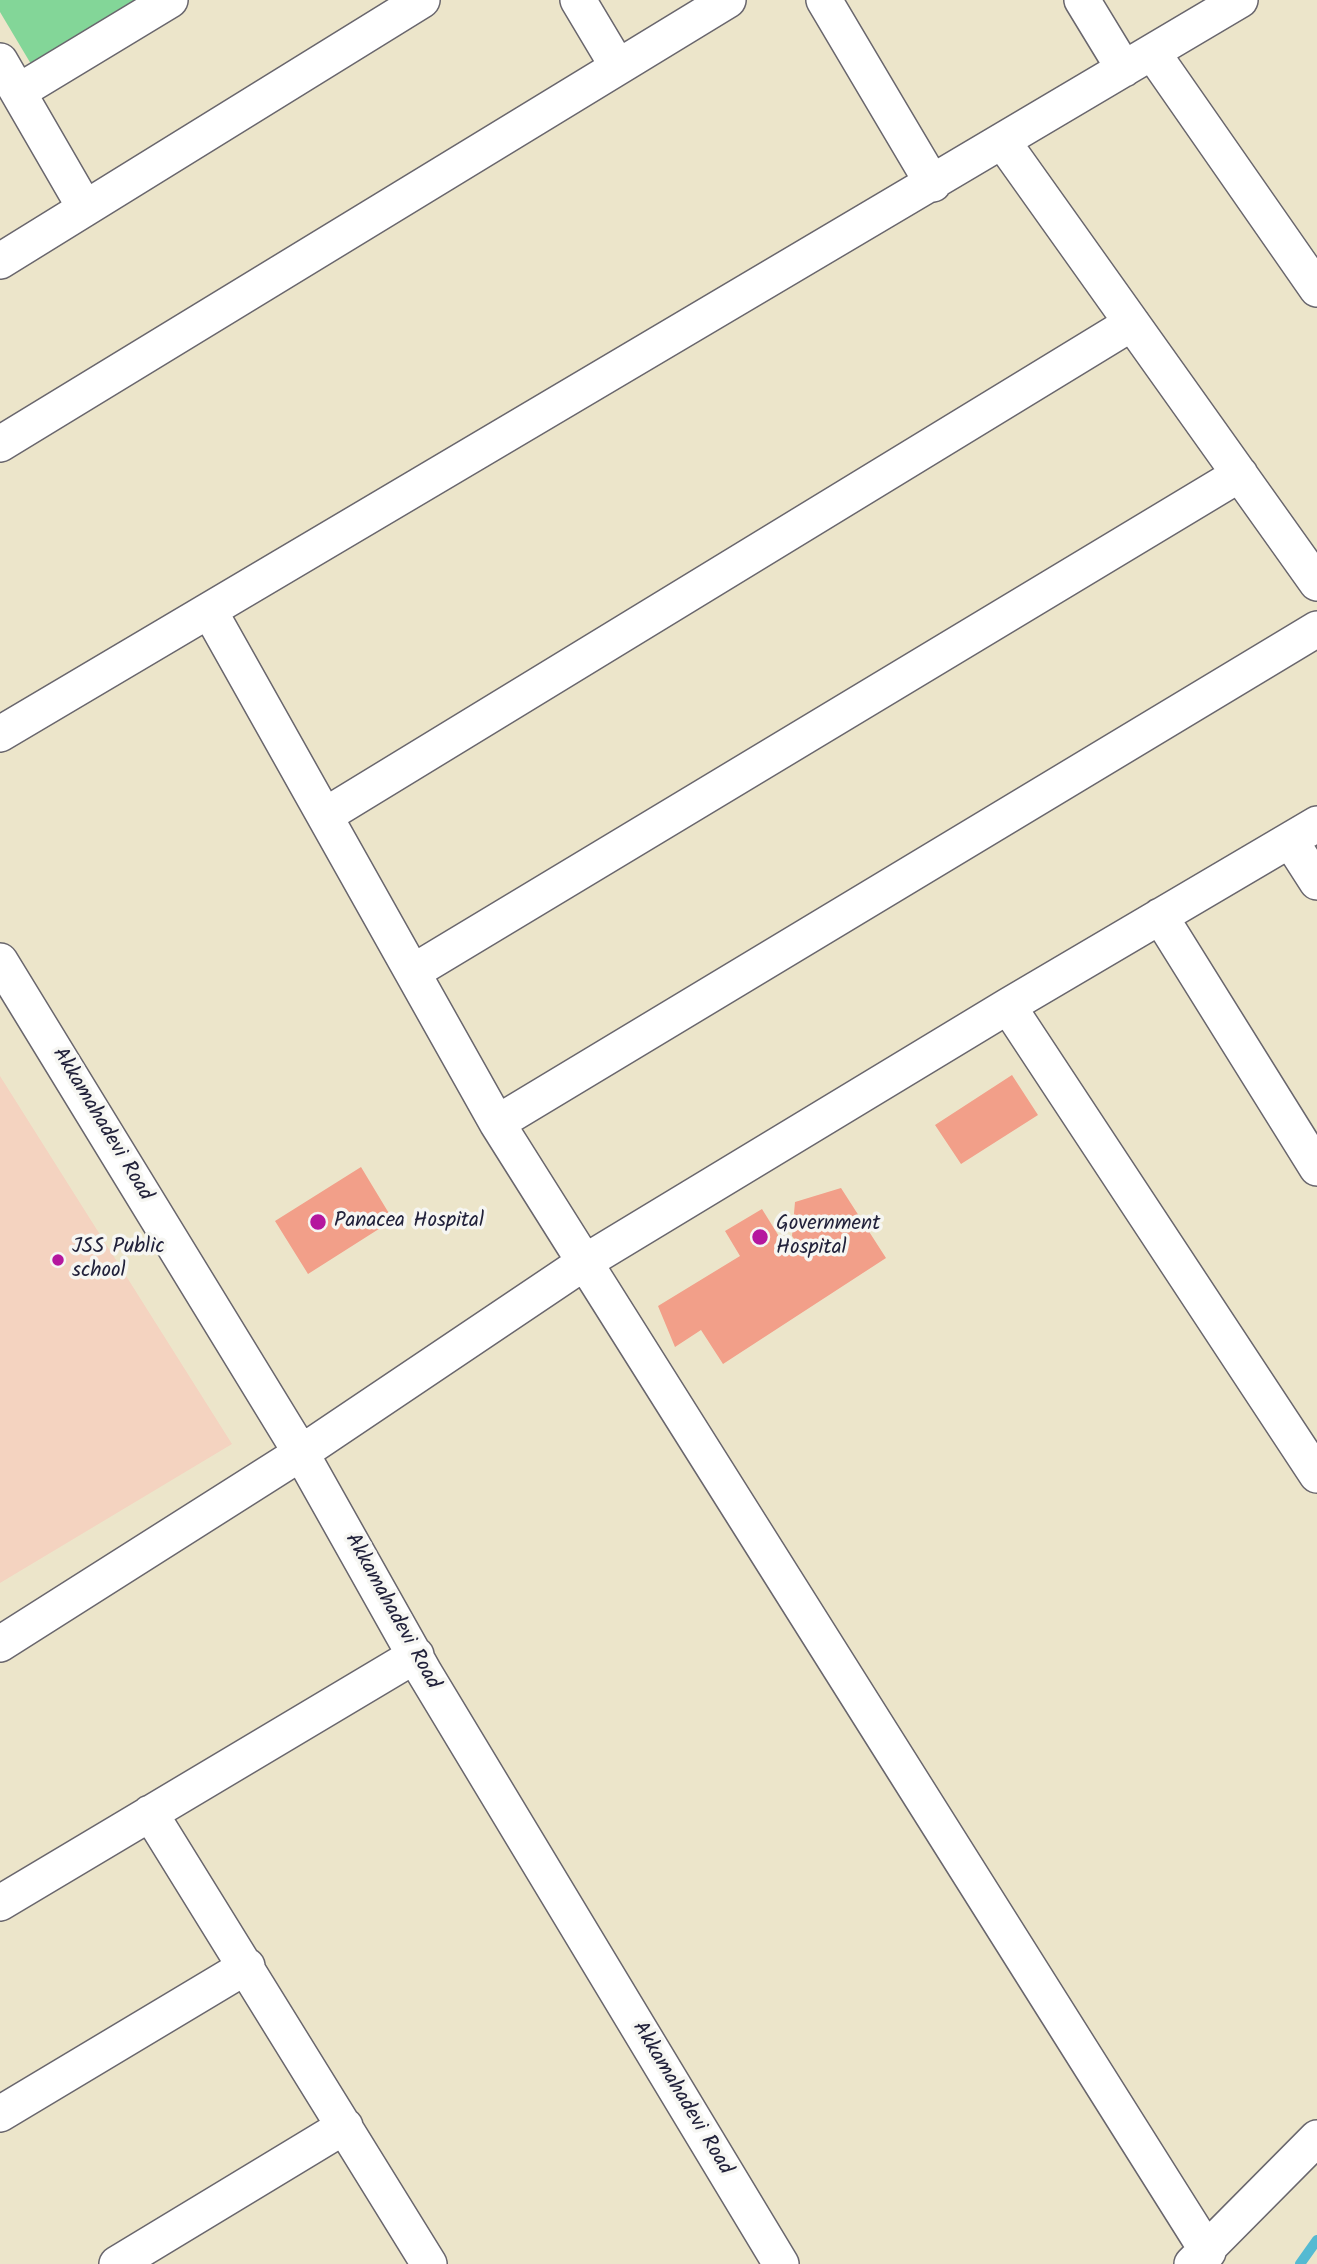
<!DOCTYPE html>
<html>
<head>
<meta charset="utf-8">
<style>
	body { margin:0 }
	canvas { display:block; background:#ece5ca }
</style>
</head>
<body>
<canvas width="1317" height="2264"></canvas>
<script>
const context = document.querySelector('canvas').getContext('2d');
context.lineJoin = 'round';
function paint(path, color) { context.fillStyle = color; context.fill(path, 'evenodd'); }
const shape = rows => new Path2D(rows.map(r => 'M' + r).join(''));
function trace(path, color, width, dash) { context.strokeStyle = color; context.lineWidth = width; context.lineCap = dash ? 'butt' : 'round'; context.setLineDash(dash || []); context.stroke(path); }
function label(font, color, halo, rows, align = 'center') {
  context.font = font + ' Kalam,sans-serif'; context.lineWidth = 7; context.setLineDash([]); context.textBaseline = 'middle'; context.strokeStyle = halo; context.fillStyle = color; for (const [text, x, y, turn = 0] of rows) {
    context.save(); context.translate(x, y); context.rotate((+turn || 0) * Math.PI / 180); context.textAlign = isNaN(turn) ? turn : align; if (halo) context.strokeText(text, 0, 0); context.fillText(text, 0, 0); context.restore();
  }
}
const built = shape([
	[0,1076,232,1444,0,1583]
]);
const green = shape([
	[0,0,138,0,31,64,0,12]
]);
const stream = shape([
	[1300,2264,1317,2240]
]);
const building = shape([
	[1012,1075,1038,1115,961,1164,935,1125],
	[361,1167,393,1220,308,1274,275,1221],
	[841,1188,886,1258,723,1364,701,1330,675,1347,658,1306,740,1256,725,1231,762,1209,790,1254,800,1247,792,1236,795,1202]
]);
const minor = shape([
	[578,0,618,67],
	[824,0,933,184],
	[1082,0,1124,69],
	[1152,52,1317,289],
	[0,61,85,208],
	[18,92,170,0],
	[1003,142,1317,583],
	[0,261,422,0],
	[0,444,728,0],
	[210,612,497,1123,1208,2252],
	[0,734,1240,0],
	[326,815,1132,323],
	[1290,840,1317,882],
	[1160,916,1317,1168],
	[0,961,301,1453,424,1672,781,2264],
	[413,972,1240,474],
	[1008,1006,1317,1475],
	[497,1123,1317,629],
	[0,1644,301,1453,585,1262,1008,1006,1317,824],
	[150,1813,429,2264],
	[0,1903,416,1655],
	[0,2114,247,1966],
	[117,2264,345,2126],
	[1192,2264,1317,2138]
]);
const markers = [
	[318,1222,9,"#b5179e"],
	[760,1237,9,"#b5179e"],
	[58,1260,7,"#b5179e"]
];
const streetNames = [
	["Akkamahadevi Road",101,1125,59],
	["Akkamahadevi Road",391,1612,61],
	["Akkamahadevi Road",681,2099,59]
];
const poiNames = [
	["Panacea Hospital",334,1222],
	["Government",776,1225],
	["Hospital",776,1249],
	["JSS Public",72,1248],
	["school",72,1272]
];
paint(built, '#f4d3c0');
paint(green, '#83d698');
trace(stream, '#54bad2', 10);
paint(building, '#f29f89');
trace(minor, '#69666d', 38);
trace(minor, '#fff', 35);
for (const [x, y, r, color] of markers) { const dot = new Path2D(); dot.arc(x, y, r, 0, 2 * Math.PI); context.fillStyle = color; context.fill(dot); trace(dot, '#f6f6f2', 2.5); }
label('21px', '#22223b', '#f6f6f2', streetNames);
label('21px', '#22223b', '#f6f6f2', poiNames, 'left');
</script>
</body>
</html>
